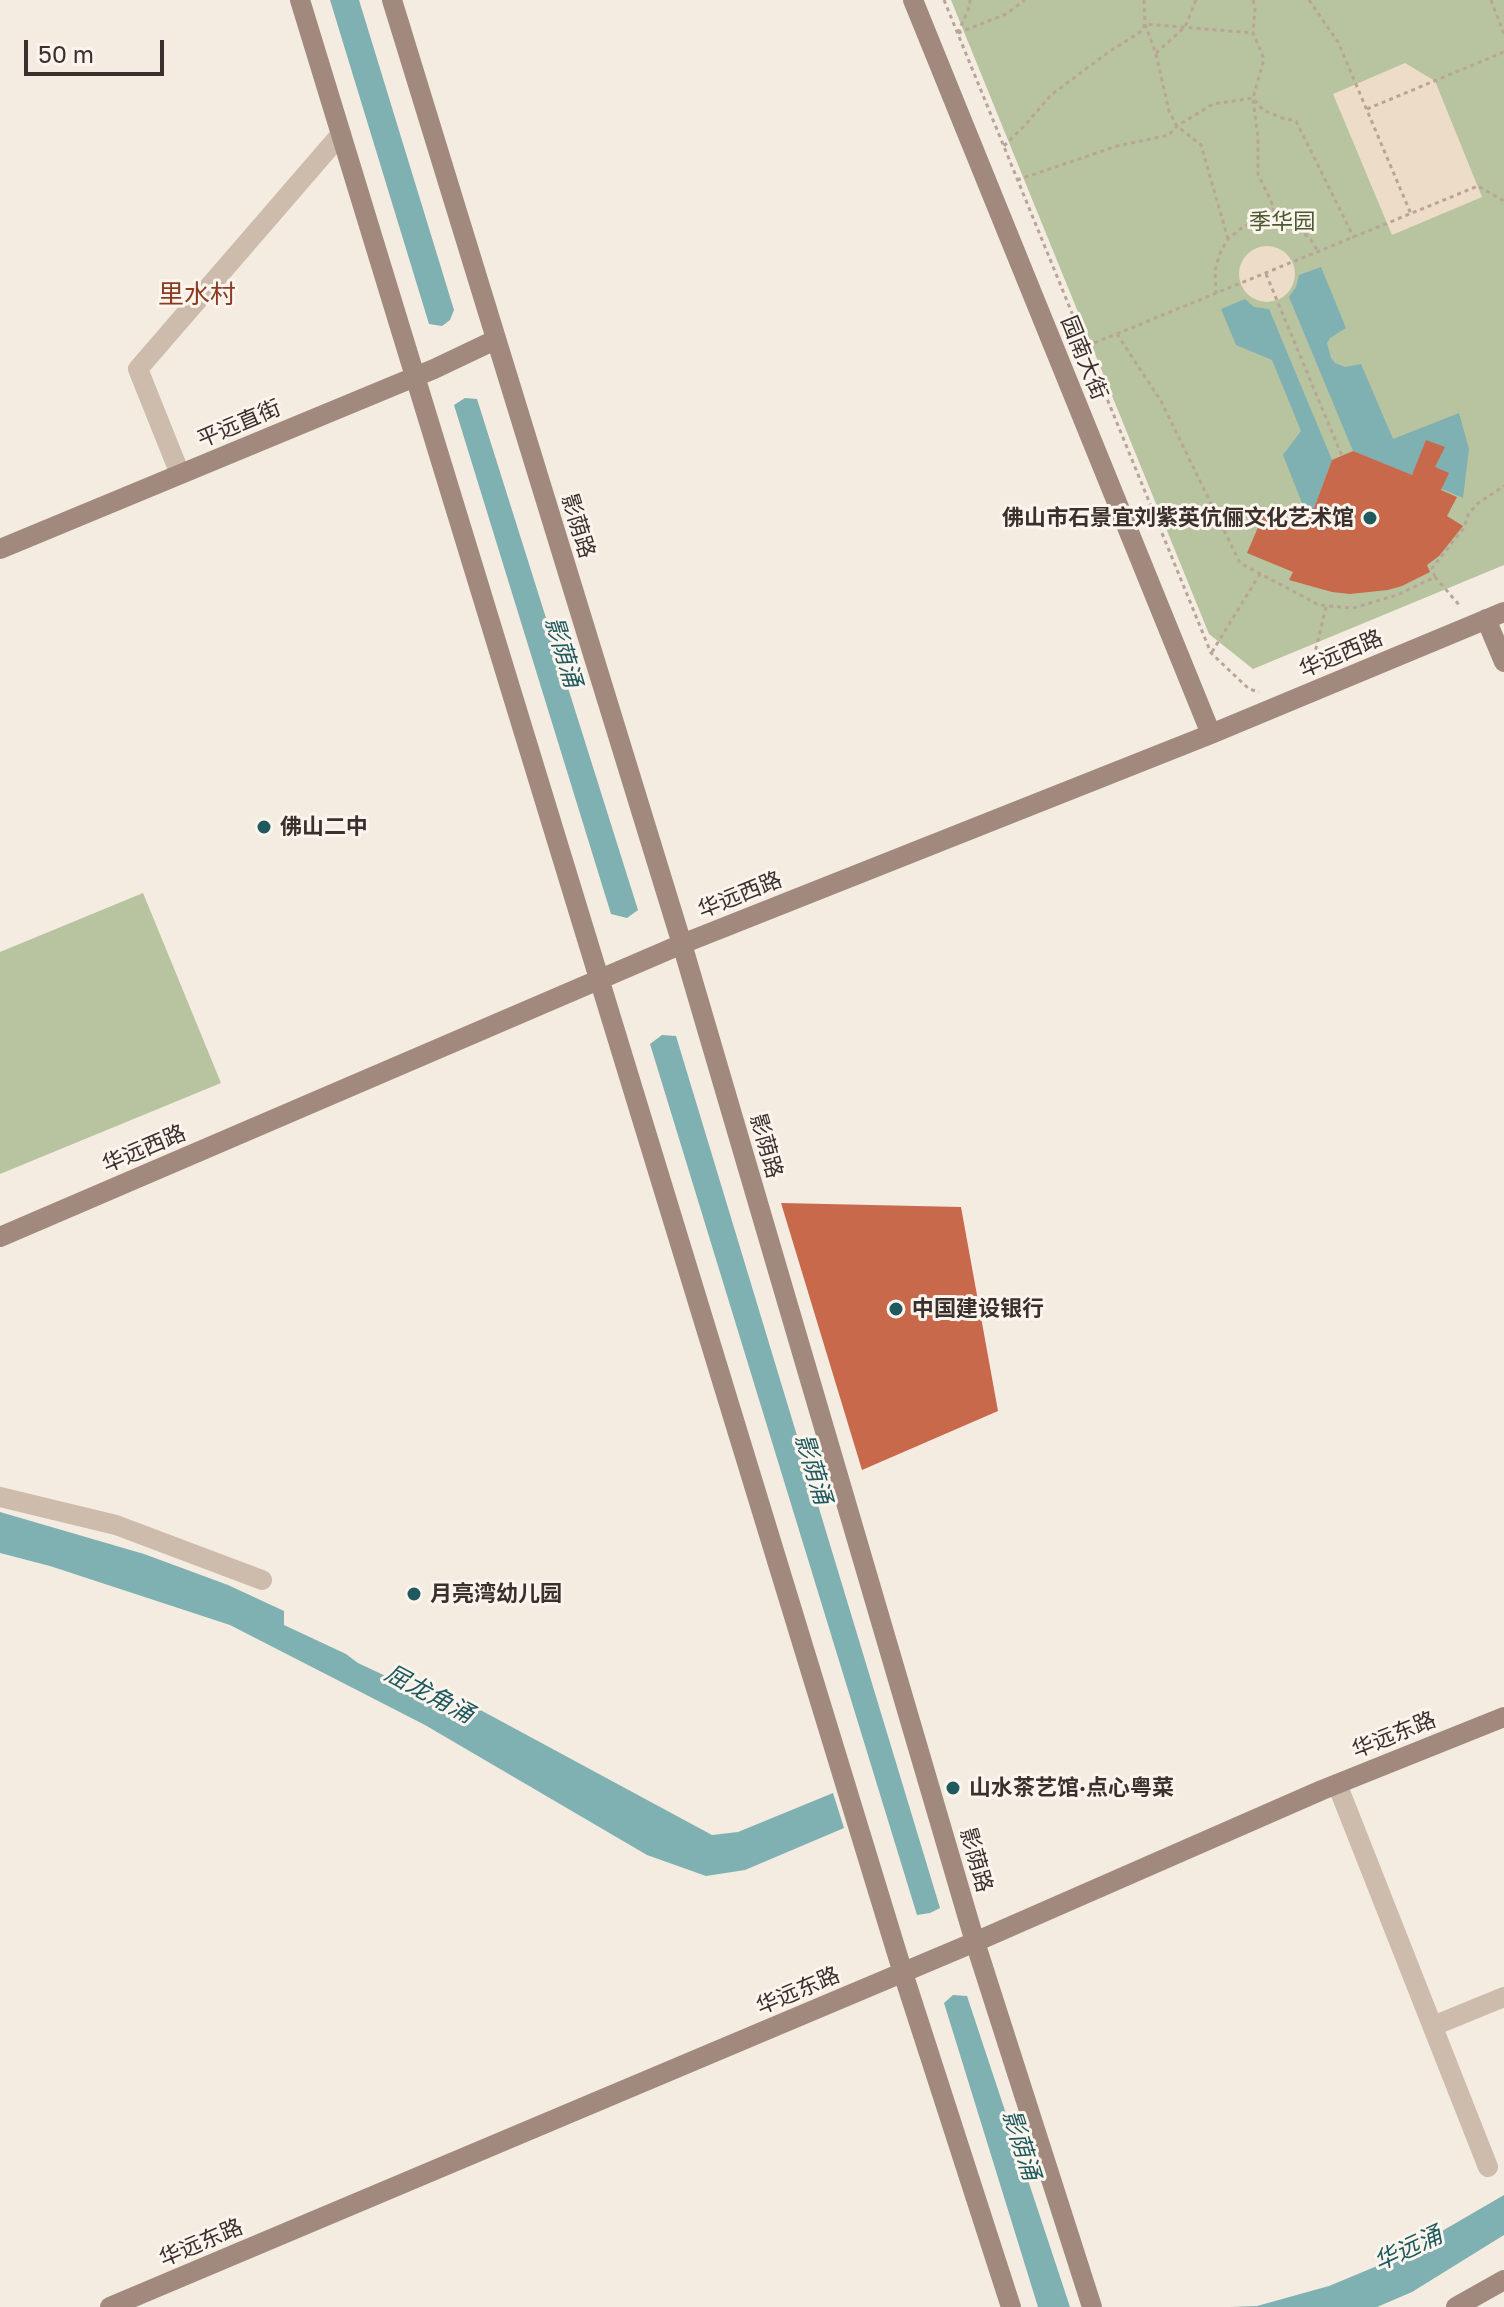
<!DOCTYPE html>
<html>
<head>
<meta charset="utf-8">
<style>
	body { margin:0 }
	#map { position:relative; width:1504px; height:2307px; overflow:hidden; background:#f4ebe1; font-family:"Golos Text",sans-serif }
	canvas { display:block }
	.scale { position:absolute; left:24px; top:40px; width:140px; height:36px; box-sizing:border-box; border:4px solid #3b302b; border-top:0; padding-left:10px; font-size:24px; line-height:28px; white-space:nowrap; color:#3b302b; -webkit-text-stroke:6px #fbf5ee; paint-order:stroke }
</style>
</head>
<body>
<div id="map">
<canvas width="1504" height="2307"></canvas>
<div class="scale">50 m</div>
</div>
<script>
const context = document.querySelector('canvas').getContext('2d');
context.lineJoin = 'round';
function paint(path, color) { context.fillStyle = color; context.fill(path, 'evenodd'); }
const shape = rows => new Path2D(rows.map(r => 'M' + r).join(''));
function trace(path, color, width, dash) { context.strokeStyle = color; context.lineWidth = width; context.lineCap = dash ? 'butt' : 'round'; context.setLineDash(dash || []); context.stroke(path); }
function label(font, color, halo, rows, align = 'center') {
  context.font = font + ' "Golos Text","Noto Sans SC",sans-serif'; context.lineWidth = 6; context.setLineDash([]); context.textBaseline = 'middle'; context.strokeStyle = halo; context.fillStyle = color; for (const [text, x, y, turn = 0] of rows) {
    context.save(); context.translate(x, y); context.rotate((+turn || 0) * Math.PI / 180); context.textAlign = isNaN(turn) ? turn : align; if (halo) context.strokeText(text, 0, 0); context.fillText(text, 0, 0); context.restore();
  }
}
const green = shape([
	[951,0,1504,0,1504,565,1253,669,1209,634],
	[143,893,221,1083,0,1174,0,952]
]);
const plaza = shape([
	[1405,63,1435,81,1482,197,1392,235,1333,94],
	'1239 274a28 28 0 1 1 56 0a28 28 0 1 1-56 0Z'
]);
const water = shape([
	[330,0,359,0,454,310,450,320,442,326,429,324],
	[1321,267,1346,328,1330,338,1327,343,1331,358,1335,363,1345,367,1361,364,1393,439,1459,413,1469,449,1463,498,1353,451,1289,297,1296,287,1299,275],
	[1245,299,1254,307,1269,309,1332,460,1313,511,1304,508,1283,455,1301,431,1272,360,1236,345,1221,309],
	[465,398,477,399,638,910,627,918,611,914,454,405],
	[662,1035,676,1036,940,1908,930,1913,917,1915,650,1044],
	[0,1512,144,1554,228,1585,284,1611,284,1625,346,1654,358,1663,392,1679,452,1714,460,1699,712,1835,738,1832,833,1793,844,1828,745,1870,706,1876,647,1855,425,1725,230,1625,50,1566,0,1553],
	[953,1995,967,1996,1070,2307,1038,2307,944,2003],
	[1504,2195,1504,2235,1412,2292,1377,2307,1230,2307,1257,2306,1329,2286,1394,2259]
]);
const building = shape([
	[1426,440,1445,447,1435,467,1449,473,1441,490,1457,497,1447,516,1463,526,1439,556,1427,565,1430,572,1402,586,1388,590,1350,594,1332,592,1289,580,1293,572,1247,553,1265,511,1290,520,1295,505,1313,511,1332,460,1353,451,1412,475],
	[781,1203,961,1207,998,1411,862,1470]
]);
const path = shape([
	[944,0,1211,653,1249,689,1259,692],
	[1144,0,1145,24,1156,54,1169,111,1177,126,1201,145,1228,239],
	[1253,0,1255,9,1253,33,1264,59,1253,98,1258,139,1258,174,1271,201,1276,219],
	[1309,0,1338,42,1411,214],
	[1491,0,1504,34],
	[958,33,1006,14,1025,0],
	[958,33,970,5,970,0],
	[1156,53,1185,27,1196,0],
	[1367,109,1504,52],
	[1004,146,1027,123,1051,95,1110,51,1142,31,1145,24,1253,33],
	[1017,180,1117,146,1169,135,1177,126,1213,104,1253,98,1263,110,1282,118,1296,121,1354,238],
	[1266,274,1342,456],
	[1216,294,1215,270,1220,253,1228,239,1243,227,1259,220,1276,219,1290,224,1309,237,1319,253],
	[1117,334,1161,401,1240,563,1319,605,1353,608,1397,595,1435,577,1432,568,1464,528,1468,515,1477,504,1504,486],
	[1087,346,1478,186,1504,201],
	[1435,577,1461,607],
	[1212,652,1260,574],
	[1310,673,1326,607]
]);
const street = shape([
	[180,474,138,369,341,134],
	[0,1497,116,1525,262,1580],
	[1337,1784,1488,2167],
	[1433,2026,1504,1997]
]);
const secondary = shape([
	[300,0,903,1973,1011,2307],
	[392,0,682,944,975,1942,1092,2307],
	[913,0,1211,734],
	[0,549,434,369,495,340],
	[1486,619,1504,662],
	[0,1237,682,944,1211,734,1504,612],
	[110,2307,975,1942,1322,1790,1504,1717],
	[1456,2307,1504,2280]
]);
const markers = [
	[1370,518,8,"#1f5a5e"],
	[264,827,8,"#1f5a5e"],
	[896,1309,8,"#1f5a5e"],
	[414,1594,8,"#1f5a5e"],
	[953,1788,8,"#1f5a5e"]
];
const parkNames = [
	["季华园",1282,222]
];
const streetNames = [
	["园南大街",1084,358,68],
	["平远直街",239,424,-23],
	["影荫路",578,526,73],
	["华远西路",1341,654,-23],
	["华远西路",740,895,-22],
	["影荫路",766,1146,74],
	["华远西路",144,1149,-23],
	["华远东路",1394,1735,-22],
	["影荫路",976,1860,74],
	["华远东路",798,1991,-23],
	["华远东路",201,2243,-23]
];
const poiNames = [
	["佛山市石景宜刘紫英伉俪文化艺术馆",1354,518,"right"],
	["佛山二中",280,827],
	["中国建设银行",912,1309],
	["月亮湾幼儿园",430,1594],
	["山水茶艺馆·点心粤菜",969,1788]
];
const waterNames = [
	["影荫涌",563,652,73],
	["影荫涌",813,1469,73],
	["屈龙角涌",429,1694,28],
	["影荫涌",1021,2145,72],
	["华远涌",1408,2249,-25]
];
const quarterNames = [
	["里水村",197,295]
];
paint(green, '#b8c4a0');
paint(plaza, '#ecdcc8');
paint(water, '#7fb0b2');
paint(building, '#c8694b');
trace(path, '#b9a596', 3, [4, 4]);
trace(street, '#cdbbac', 20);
trace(secondary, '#a18a7d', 20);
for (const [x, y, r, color] of markers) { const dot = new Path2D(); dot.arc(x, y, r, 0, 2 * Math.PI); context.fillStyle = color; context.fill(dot); trace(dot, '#fbf5ee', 3); }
label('22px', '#4a5a2e', '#fbf5ee', parkNames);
label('22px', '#3b302b', '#fbf5ee', streetNames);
label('bold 22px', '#3b302b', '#fbf5ee', poiNames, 'left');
label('italic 24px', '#1f5a5e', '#fbf5ee', waterNames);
label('26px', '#8c3b22', '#fbf5ee', quarterNames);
</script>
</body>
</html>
